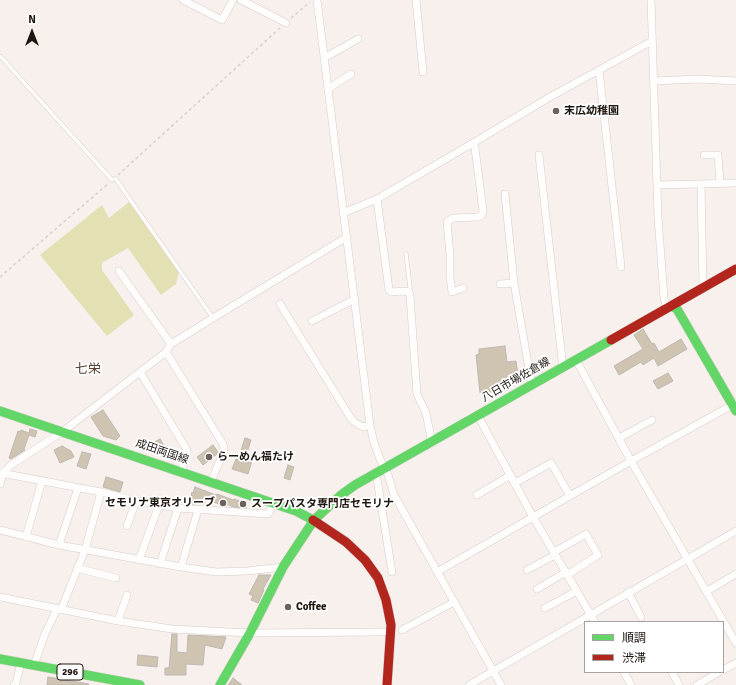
<!DOCTYPE html>
<html>
<head>
<meta charset="utf-8">
<style>
	body { margin:0 }
	#map { position:relative; width:736px; height:685px; overflow:hidden; background:#f7f0ec; font-family:Signika,"Noto Sans JP",sans-serif }
	canvas { display:block }
	.legend { position:absolute; left:584px; top:621px; width:140px; height:52px; box-sizing:border-box; background:#fff; border:1px solid #a5a29f; margin:0; padding:5px 7px; list-style:none; font-size:12px; color:#1f160f }
	.legend li { display:flex; align-items:center; gap:8px; height:20px }
	.legend b { width:20px; border:1px solid #a5a29f }
	.north { position:absolute; left:12px; top:12px; width:40px; height:40px; -webkit-text-stroke:3px #fff; paint-order:stroke; rotate:0deg; font-size:11px; font-weight:700; line-height:16px; text-align:center; color:#1f160f }
	.north::after { content:''; display:block; margin:auto; width:14px; height:18px; background:#1f160f; clip-path:polygon(50% 0,100% 100%,50% 72%,0 100%) }
</style>
</head>
<body>
<div id="map">
<canvas width="736" height="685"></canvas>
<ul class="legend">
<li><b style="height:5px;background:#63d668"></b>順調</li>
<li><b style="height:5px;background:#b3261e"></b>渋滞</li>
</ul>
<div class="north">N</div>
</div>
<script>
const context = document.querySelector('canvas').getContext('2d');
context.lineJoin = 'round';
function paint(path, color) { context.fillStyle = color; context.fill(path, 'evenodd'); }
const shape = rows => new Path2D(rows.map(r => 'M' + r).join(''));
function trace(path, color, width, dash) { context.strokeStyle = color; context.lineWidth = width; context.lineCap = dash ? 'butt' : 'round'; context.setLineDash(dash || []); context.stroke(path); }
function label(font, color, halo, rows, align = 'center') {
  context.font = font + ' Signika,"Noto Sans JP",sans-serif'; context.lineWidth = 3.5; context.setLineDash([]); context.textBaseline = 'middle'; context.strokeStyle = halo; context.fillStyle = color; for (const [text, x, y, turn = 0] of rows) {
    context.save(); context.translate(x, y); context.rotate((+turn || 0) * Math.PI / 180); context.textAlign = isNaN(turn) ? turn : align; if (halo) context.strokeText(text, 0, 0); context.fillText(text, 0, 0); context.restore();
  }
}
const green = shape([
	[129,202,179,271,176,284,161,295,128,248,102,263,102,270,134,315,107,336,40,255,102,205,109,218]
]);
const building = shape([
	[643,329,652,344,654,343,659,352,681,339,687,349,658,366,654,358,643,365,641,362,619,375,614,366,643,349,634,335,643,329],
	[505,346,507,362,516,361,519,383,509,384,510,390,480,393,476,355,479,354,479,349,505,346],
	[668,373,673,381,658,389,653,381,668,373],
	[103,410,120,436,116,440,103,436,91,417,103,410],
	[30,429,37,431,35,437,29,435,24,449,25,450,11,459,9,458,18,431,20,432,21,430,29,433,30,429],
	[245,438,251,440,245,459,252,461,248,474,232,469,236,459,238,460,245,438],
	[160,439,166,449,162,452,158,452,153,443,160,439],
	[213,445,218,452,217,454,203,465,197,457,213,445],
	[62,446,71,451,74,457,60,463,54,450,62,446],
	[82,452,91,454,86,469,77,466,82,452],
	[288,465,294,467,290,480,284,478,288,465],
	[106,477,123,482,120,492,103,487,106,477],
	[195,487,216,495,217,494,233,500,234,499,247,504,246,508,233,507,227,504,227,506,224,506,206,499,204,504,197,501,196,504,189,504,192,492,193,493,195,487],
	[259,575,271,575,263,589,264,590,258,603,251,600,253,596,249,594,259,575],
	[172,634,177,634,177,652,187,653,188,635,226,637,222,649,205,645,203,665,186,664,186,675,165,675,165,668,169,668,172,634],
	[138,655,158,657,157,667,137,665,138,655],
	[48,677,89,684,88,685,47,685,48,677],
	[233,678,242,685,228,685,233,678]
]);
const path = shape([
	[291,18,310,2],
	[118,175,281,27],
	[0,277,109,183]
]);
const lane = shape([
	[0,56,112,180],
	[115,178,213,318],
	[406,254,410,287,409,292]
]);
const street = shape([
	[183,0,222,20,233,0],
	[241,0,286,23],
	[317,0,370,425,374,443,380,459,388,475,394,495,501,685],
	[416,0,423,72],
	[651,0,658,217,664,298,665,302,671,306],
	[324,58,358,39],
	[599,70,621,267],
	[654,81,698,79,736,81],
	[328,89,351,74],
	[539,155,563,368],
	[704,155,718,155,720,183],
	[701,184,703,288],
	[657,185,736,183],
	[505,194,514,283,530,375,533,385],
	[377,199,389,290,392,292,404,291,409,292,410,296,417,394,426,413,432,443],
	[343,213,377,199,473,143,550,97,652,41],
	[119,271,171,344],
	[500,284,514,283],
	[463,288,452,292,450,277,450,255,447,222,453,218,478,217,482,215,483,211,475,148,473,143],
	[280,304,352,420,359,425,364,427,370,425],
	[312,321,355,299],
	[166,352,223,444,224,448,223,453,211,482],
	[576,360,631,461,736,643],
	[140,372,187,450,187,455,181,472],
	[478,416,533,517,595,622],
	[619,438,652,420],
	[1,473,101,492,136,501,178,508,268,514,274,503],
	[377,479,392,572],
	[515,483,551,463,570,496],
	[0,484,3,473,11,465,62,432,166,352,171,344,213,318,347,237],
	[477,495,511,475],
	[127,526,136,501],
	[0,530,59,545,181,567,216,572,247,571,283,567],
	[26,537,42,481],
	[59,545,78,488],
	[554,552,586,534,598,555,567,575],
	[139,560,159,505],
	[160,564,178,508],
	[181,567,198,510],
	[77,568,116,578],
	[527,570,555,555],
	[437,572,631,461,736,403],
	[537,589,566,572],
	[707,591,736,574],
	[628,592,641,617],
	[0,597,118,621,172,629,250,633,383,632],
	[545,608,577,591],
	[61,610,85,550,101,492],
	[118,621,127,595],
	[402,630,454,602],
	[34,665,45,634,57,609],
	[723,670,736,663],
	[624,672,631,685],
	[672,672,679,685],
	[14,685,16,683,21,663],
	[469,685,736,531],
	[697,685,719,672]
]);
const fast = shape([
	[671,306,677,309,736,411],
	[0,411,296,511,313,520],
	[0,659,140,685],
	[220,685,250,633,283,567,314,520,341,495,355,485,611,340]
]);
const jam = shape([
	[611,340,736,269],
	[313,520,346,542,365,560,378,578,386,600,391,625,387,685]
]);
const markers = [
	[556,111,4,"#6b625c"],
	[209,457,4,"#6b625c"],
	[223,503,4,"#6b625c"],
	[243,504,4,"#6b625c"],
	[288,607,4,"#6b625c"]
];
const shields = [
	[70,672,26]
];
const shieldNames = [
	["296",70,672]
];
const poiNames = [
	["末広幼稚園",564,111],
	["らーめん福たけ",217,457],
	["セモリナ東京オリーブ",215,503,"right"],
	["スープパスタ専門店セモリナ",251,504],
	["Coffee",296,607]
];
const streetNames = [
	["八日市場佐倉線",516,380,-30],
	["成田両国線",162,452,19]
];
const quarterNames = [
	["七栄",88,370]
];
paint(green, '#e3e0b4');
paint(building, '#cfc3b1');
trace(building, '#beb8b1', 1);
trace(lane, '#d5cdc8', 4.5);
trace(street, '#d5cdc8', 8);
trace(fast, '#d5cdc8', 10);
trace(jam, '#d5cdc8', 10);
trace(path, '#d3d1cf', 1.5, [3, 3]);
trace(lane, '#fefdfc', 3.5);
trace(street, '#fefdfc', 7);
trace(fast, '#63d668', 9);
trace(jam, '#b3261e', 9);
for (const [x, y, r, color] of markers) { const dot = new Path2D(); dot.arc(x, y, r, 0, 2 * Math.PI); context.fillStyle = color; context.fill(dot); trace(dot, '#fff', 1.5); }
for (const [x, y, w] of shields) { const box = new Path2D(); box.roundRect(x - w / 2, y - 8, w, 16, 3); context.fillStyle = '#fff'; context.fill(box); trace(box, '#1f160f', 1); }
label('bold 10px', '#1f160f', null, shieldNames);
label('bold 11px', '#1f160f', '#fff', poiNames, 'left');
label('11px', '#1f160f', '#fff', streetNames);
label('13px', '#594233', '#fff', quarterNames);
</script>
</body>
</html>
